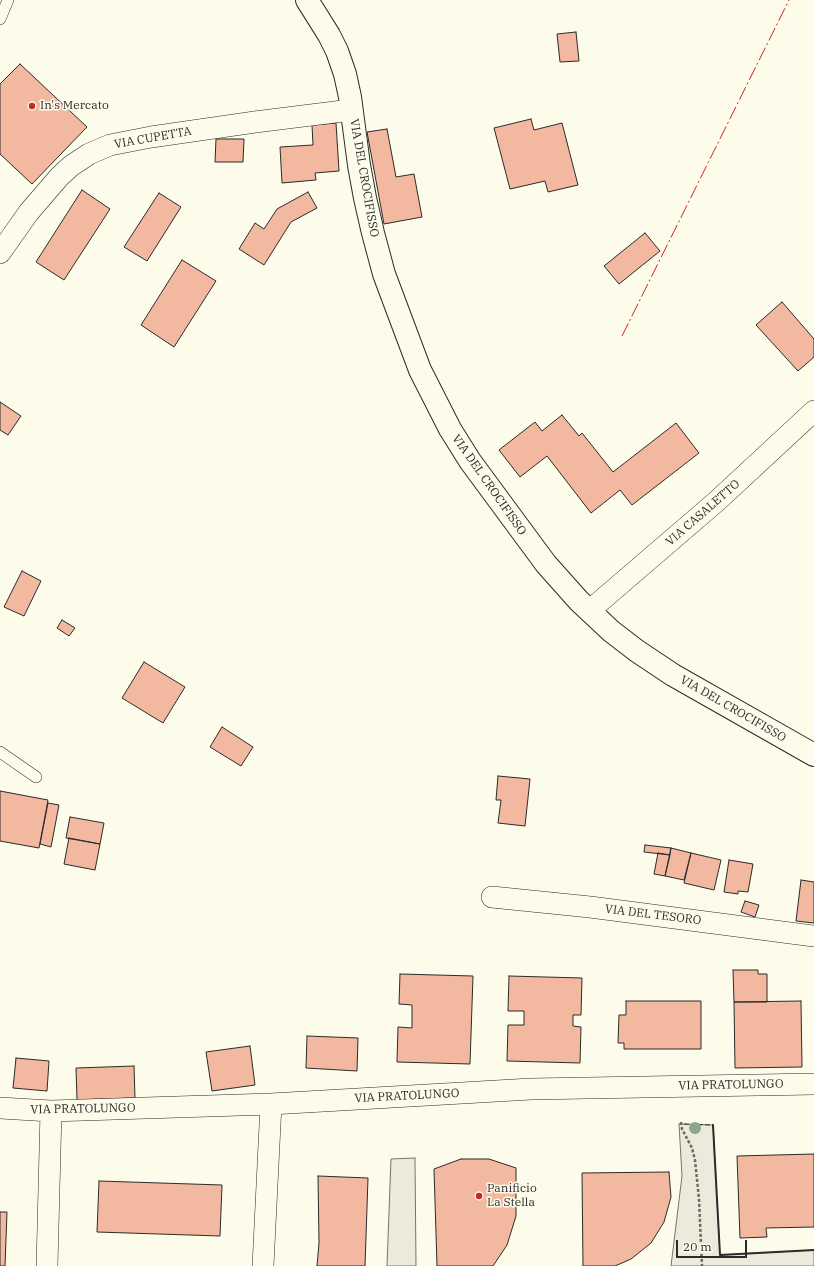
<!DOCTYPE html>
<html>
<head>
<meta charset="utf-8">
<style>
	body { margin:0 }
	#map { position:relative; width:814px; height:1266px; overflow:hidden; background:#fdfbea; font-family:"IBM Plex Serif",serif }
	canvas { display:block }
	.scale { position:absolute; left:676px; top:1240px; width:71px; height:18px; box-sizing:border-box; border:2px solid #2b2b2b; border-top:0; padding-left:5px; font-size:12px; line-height:14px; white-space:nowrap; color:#2b2b2b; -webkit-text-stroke:3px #fdfbea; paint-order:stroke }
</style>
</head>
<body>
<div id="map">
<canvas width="814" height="1266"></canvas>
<div class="scale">20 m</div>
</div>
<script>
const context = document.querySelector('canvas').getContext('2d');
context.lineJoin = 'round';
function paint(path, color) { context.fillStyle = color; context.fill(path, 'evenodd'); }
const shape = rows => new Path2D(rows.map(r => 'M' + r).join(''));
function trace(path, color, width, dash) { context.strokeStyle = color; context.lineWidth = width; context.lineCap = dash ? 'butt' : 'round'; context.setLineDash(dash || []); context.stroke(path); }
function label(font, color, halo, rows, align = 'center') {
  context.font = font + ' "IBM Plex Serif",serif'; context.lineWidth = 3; context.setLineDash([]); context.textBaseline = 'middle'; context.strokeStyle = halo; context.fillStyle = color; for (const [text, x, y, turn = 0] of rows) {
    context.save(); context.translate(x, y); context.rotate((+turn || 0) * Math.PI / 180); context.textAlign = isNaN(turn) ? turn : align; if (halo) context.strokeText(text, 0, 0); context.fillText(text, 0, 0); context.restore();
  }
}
const green = shape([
	[679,1124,713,1125,720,1255,814,1250,814,1266,671,1266,682,1176,679,1124],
	[415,1158,416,1266,387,1266,391,1159,415,1158]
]);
const building = shape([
	[576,32,579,61,560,62,557,34,576,32],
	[20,64,87,127,32,184,0,154,0,84,20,64],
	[531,119,534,130,562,123,578,185,548,192,545,181,510,189,494,128,531,119],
	[336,123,339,171,315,173,316,180,282,183,280,147,313,145,312,125,336,123],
	[387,129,396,177,414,174,422,217,384,224,367,132,387,129],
	[216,139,244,139,243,162,215,162,216,139],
	[82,190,110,209,64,280,36,262,82,190],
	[308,192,317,208,291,222,264,265,239,249,255,223,264,229,277,209,308,192],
	[159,193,181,207,147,261,124,247,159,193],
	[645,233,660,251,619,284,604,266,645,233],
	[182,260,216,281,174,347,141,325,182,260],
	[782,302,814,339,814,357,798,371,756,325,782,302],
	[0,402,21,416,8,435,0,430,0,402],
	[562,415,579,436,582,433,613,472,676,423,699,453,632,505,620,490,591,513,547,456,520,477,499,450,535,422,542,431,562,415],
	[22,571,41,581,24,616,4,607,22,571],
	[62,620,75,628,69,636,57,628,62,620],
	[144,662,185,687,163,723,122,698,144,662],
	[222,727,253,747,241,766,210,747,222,727],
	[498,776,530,779,525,826,498,823,501,800,496,800,498,776],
	[0,791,48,800,39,848,0,841,0,791],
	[48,803,59,805,51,847,40,844,48,803],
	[70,817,104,823,100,844,66,838,70,817],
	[69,838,100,844,95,870,64,864,69,838],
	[645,845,671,848,670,855,644,852,645,845],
	[671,848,691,853,684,880,665,876,671,848],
	[658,853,670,855,665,876,654,874,658,853],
	[691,853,721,860,714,890,684,883,691,853],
	[729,860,753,864,748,892,738,891,738,894,724,892,729,860],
	[801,880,814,882,814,923,796,921,801,880],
	[745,901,759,905,755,917,741,912,745,901],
	[733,970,758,970,758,974,767,974,767,1002,734,1002,733,970],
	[400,974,473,976,470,1064,397,1062,398,1027,412,1028,412,1005,399,1004,400,974],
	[509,976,582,978,581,1015,573,1015,573,1026,581,1027,580,1063,507,1061,508,1025,524,1025,524,1011,508,1011,509,976],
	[626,1001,701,1001,701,1049,624,1049,624,1043,618,1043,619,1015,626,1015,626,1001],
	[801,1001,802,1067,735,1068,734,1002,801,1001],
	[307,1036,358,1038,357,1071,306,1068,307,1036],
	[250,1046,255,1085,212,1091,206,1052,250,1046],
	[16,1058,49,1061,47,1091,13,1088,16,1058],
	[134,1066,135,1098,77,1100,76,1068,134,1066],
	[814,1154,814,1227,766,1228,767,1237,740,1238,737,1156,814,1154],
	[461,1159,489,1159,516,1168,516,1216,507,1245,493,1266,437,1266,434,1169,461,1159],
	[669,1172,671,1197,664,1222,651,1243,631,1259,615,1266,583,1266,582,1173,669,1172],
	[318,1176,368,1178,365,1266,317,1266,319,1243,318,1176],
	[99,1181,222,1185,220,1236,97,1232,99,1181],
	[0,1212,7,1212,5,1266,0,1266,0,1212]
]);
const path = shape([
	[681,1122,682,1129,692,1148,695,1160,699,1199,702,1266]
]);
const service = shape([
	[0,19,8,0],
	[0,752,36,777]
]);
const minor = shape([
	[0,253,29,212,60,176,71,166,89,154,110,145,151,137,255,122,351,110],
	[589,611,717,501,814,411],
	[492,897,590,907,814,936],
	[0,1108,51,1111,271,1104,531,1089,814,1084],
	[47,1266,51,1111],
	[263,1266,271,1104]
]);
const tertiary = shape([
	[307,0,329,35,337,51,345,74,350,97,359,165,365,198,373,233,384,274,420,370,450,429,470,461,546,564,579,601,611,631,637,651,673,675,814,755]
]);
const fence = shape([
	[684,1124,713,1125]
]);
const wall = shape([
	[713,1125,720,1255,814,1250]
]);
const power = shape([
	[622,336,789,0]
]);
const trees = [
	[695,1128]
];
const markers = [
	[32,106,4,"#c62828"],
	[479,1196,4,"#c62828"]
];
const poiNames = [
	["In's Mercato",40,106],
	["Panificio",487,1189],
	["La Stella",487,1203]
];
const streetNames = [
	["VIA CUPETTA",153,138,-10],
	["VIA DEL CROCIFISSO",364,178,80],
	["VIA DEL CROCIFISSO",489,485,55],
	["VIA CASALETTO",703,513,-41],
	["VIA DEL CROCIFISSO",733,709,30],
	["VIA DEL TESORO",653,915,7],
	["VIA PRATOLUNGO",731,1085,-1],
	["VIA PRATOLUNGO",407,1096,-3],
	["VIA PRATOLUNGO",83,1109,-1]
];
paint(green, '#ecebdb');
trace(green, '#74746e', 1);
paint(building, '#f2b8a0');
trace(building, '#2b2b2b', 1);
trace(service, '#2b2b2b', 12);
trace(minor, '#2b2b2b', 22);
trace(tertiary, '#2b2b2b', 24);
trace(path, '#6a6964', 2.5, [3, 2]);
trace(service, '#fdfbea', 11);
trace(minor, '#fdfbea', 21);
trace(tertiary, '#fdfbea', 22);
trace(fence, '#2b2b2b', 1, [5, 2]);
trace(wall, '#2b2b2b', 2);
trace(power, '#c62828', 1, [14, 3, 2, 3]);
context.fillStyle = '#8ea78a';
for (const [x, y] of trees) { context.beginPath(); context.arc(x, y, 6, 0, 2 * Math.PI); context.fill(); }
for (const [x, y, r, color] of markers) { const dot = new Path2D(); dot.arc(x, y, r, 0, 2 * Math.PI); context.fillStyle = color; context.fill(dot); trace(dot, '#fdfbea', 1.5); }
label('12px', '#2b2b2b', '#fdfbea', poiNames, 'left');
label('12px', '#2b2b2b', '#fdfbea', streetNames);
</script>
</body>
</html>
